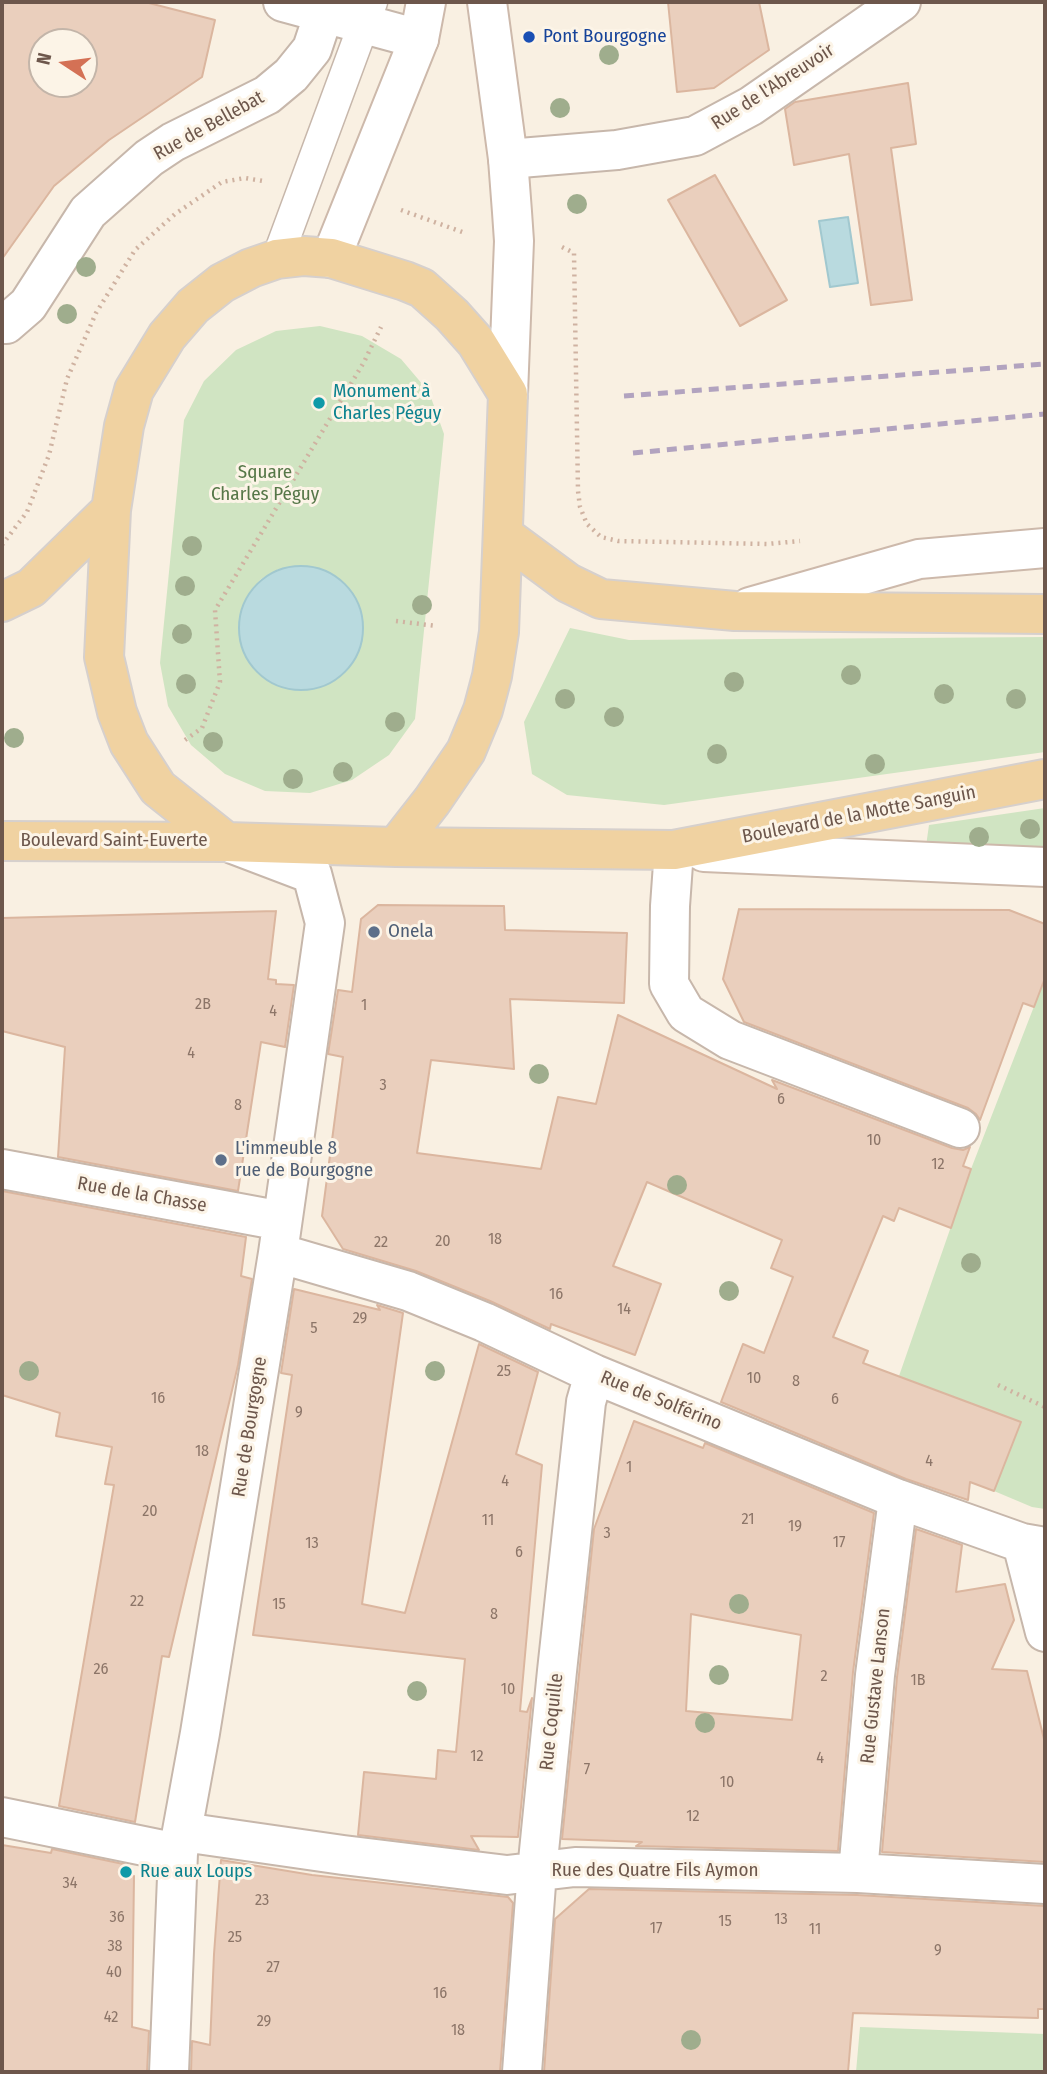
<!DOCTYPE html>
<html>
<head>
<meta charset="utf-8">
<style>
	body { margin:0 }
	#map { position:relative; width:1047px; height:2074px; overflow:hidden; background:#f9f0e2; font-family:"Fira Sans Condensed",sans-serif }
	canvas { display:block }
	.frame { position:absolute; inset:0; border:4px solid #6d574c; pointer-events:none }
	.north { position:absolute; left:28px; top:28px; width:70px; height:70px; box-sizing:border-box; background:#fcf4e7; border:2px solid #c3b5a9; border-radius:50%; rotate:283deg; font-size:19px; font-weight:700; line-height:28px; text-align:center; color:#6d574c }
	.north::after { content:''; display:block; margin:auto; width:24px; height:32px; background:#d47155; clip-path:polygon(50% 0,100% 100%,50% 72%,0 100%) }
</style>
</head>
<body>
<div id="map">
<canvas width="1047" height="2074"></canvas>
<div class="frame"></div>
<div class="north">N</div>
</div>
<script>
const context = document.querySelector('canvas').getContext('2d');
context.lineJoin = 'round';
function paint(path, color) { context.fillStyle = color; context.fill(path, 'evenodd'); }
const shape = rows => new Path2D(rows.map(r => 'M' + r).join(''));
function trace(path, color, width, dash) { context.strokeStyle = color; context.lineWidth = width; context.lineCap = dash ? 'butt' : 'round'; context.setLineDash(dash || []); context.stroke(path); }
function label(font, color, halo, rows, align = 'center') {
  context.font = font + ' "Fira Sans Condensed",sans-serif'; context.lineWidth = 6; context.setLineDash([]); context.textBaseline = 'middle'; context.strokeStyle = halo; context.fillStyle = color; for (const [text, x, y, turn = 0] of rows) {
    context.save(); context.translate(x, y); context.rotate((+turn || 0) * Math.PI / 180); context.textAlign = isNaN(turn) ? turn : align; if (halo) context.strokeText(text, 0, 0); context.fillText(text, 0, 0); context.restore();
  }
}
const green = shape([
	[320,326,362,336,401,359,429,392,444,434,415,719,389,755,352,780,310,793,265,791,225,774,191,745,168,706,160,663,184,420,204,381,236,350,276,331],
	[279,569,360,611,363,631,358,651,347,669,312,689,291,689,272,683,256,671,244,654,248,595,261,579],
	[570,628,629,640,1045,637,1045,752,664,805,567,795,532,774,524,722],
	[1045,808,1045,846,926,846,929,825],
	[1045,978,1045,1509,1032,1507,994,1491,1021,1422,899,1376,971,1169],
	[860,2027,1045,2034,1045,2072,856,2072]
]);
const water = shape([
	[848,217,858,283,830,287,819,221,848,217],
	'239 628a62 62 0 1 1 124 0a62 62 0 1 1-124 0Z'
]);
const building = shape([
	[2,2,145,2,215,20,202,77,109,140,54,186,2,259,2,2],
	[42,42,84,42,84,84,42,84,42,42],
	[668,2,759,2,769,50,714,88,677,92,668,2],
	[908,83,916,144,891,148,912,300,871,305,849,154,794,165,785,109,795,102,908,83],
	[715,175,787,300,740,326,668,200,715,175],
	[378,905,504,906,505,930,627,933,624,1003,510,999,514,1069,431,1060,417,1153,541,1169,558,1097,596,1104,618,1015,777,1089,772,1080,952,1148,963,1150,970,1147,963,1166,971,1169,951,1228,899,1208,894,1221,883,1216,833,1337,868,1351,863,1363,1021,1422,994,1491,970,1482,968,1500,906,1479,721,1402,743,1344,764,1353,793,1277,771,1268,782,1240,647,1182,613,1266,661,1284,635,1355,551,1324,550,1329,490,1301,416,1271,343,1249,322,1216,343,1057,328,1054,338,990,352,992,361,919,378,905],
	[739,909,1009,910,1045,924,1045,978,1034,1007,1023,1003,980,1120,976,1114,968,1108,744,1022,723,979,739,909],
	[276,911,268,979,276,980,276,984,294,985,285,1047,261,1042,238,1191,58,1157,65,1047,2,1031,2,918,276,911],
	[2,1191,246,1237,241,1276,252,1279,238,1365,169,1657,162,1656,135,1822,59,1806,114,1485,105,1484,112,1447,56,1436,60,1413,2,1395,2,1191],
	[294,1289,380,1310,377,1305,403,1313,362,1604,405,1613,479,1344,538,1372,516,1454,542,1465,520,1711,527,1712,532,1698,518,1837,471,1836,479,1850,358,1835,364,1772,436,1779,438,1750,456,1752,465,1659,253,1635,292,1375,281,1373,294,1289],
	[634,1421,703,1448,705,1443,874,1513,853,1672,838,1851,636,1846,642,1842,562,1839,594,1529,634,1421],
	[691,1614,801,1635,792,1720,686,1711,691,1614],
	[916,1529,962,1545,956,1592,1005,1584,1014,1620,992,1669,1027,1671,1045,1743,1045,1862,882,1852,897,1677,916,1529],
	[2,1845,51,1853,52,1849,128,1865,126,1874,134,1876,132,2027,149,2031,147,2072,2,2072,2,1845],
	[221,1860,312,1875,508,1897,513,1903,500,2072,191,2072,192,2041,210,2045,214,1954,221,1860],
	[589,1889,857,1895,1045,1906,1045,2009,1038,2009,1038,2018,853,2013,848,2072,544,2072,555,1919,589,1889]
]);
const path = shape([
	[401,210,465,233],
	[562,247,574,253,578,491,580,507,587,524,601,537,618,541,767,544,800,541],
	[2,545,27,512,49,455,67,379,96,313,135,250,175,214,222,182,245,178,263,181],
	[396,621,436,626],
	[185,740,202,728,220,682,215,610,364,362,381,327],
	[998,1385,1045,1407]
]);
const lane = shape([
	[277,259,372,2]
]);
const street = shape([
	[283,2,419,39],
	[508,159,617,150,695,136,751,106,901,2],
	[2,324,6,324,28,305,88,212,149,158,173,142,267,95,291,75,312,49,324,13],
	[674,850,670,906,669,984,686,1013,730,1040,960,1128],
	[2,1169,282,1221],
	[278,1253,408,1291,484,1322,594,1374,898,1499,1022,1543,1045,1547],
	[1022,1543,1045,1632],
	[2,1817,178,1853],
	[183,1832,343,1855,507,1875,575,1867,858,1873,1045,1884],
	[858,1873,875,1675,898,1499],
	[169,2072,178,1853,200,1733,278,1253,325,923,312,874,233,844],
	[522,2072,537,1871,557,1671,586,1402,594,1374]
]);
const secondary = shape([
	[487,2,508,159,512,212,514,241,508,394],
	[331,258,419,39,426,2],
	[750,607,919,559,1045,548],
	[704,852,1045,867]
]);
const primary = shape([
	[503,535,568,583,601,599,735,611,1045,614],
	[2,602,31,588,111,510],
	[2,841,226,842,396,847,674,850,1045,779],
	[226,842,158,788,129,743,117,712,104,657,111,510,124,426,134,390,167,336,193,306,222,283,251,268,277,259,304,256,331,258,405,281,422,288,452,315,476,342,508,394,499,632,492,676,483,710,466,751,432,801,396,847]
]);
const rail = shape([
	[624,396,1045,364],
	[633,453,1045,414]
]);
const trees = [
	[609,55],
	[560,108],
	[577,204],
	[86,267],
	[67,314],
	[192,546],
	[185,586],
	[422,605],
	[182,634],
	[851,675],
	[734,682],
	[186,684],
	[944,694],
	[565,699],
	[1016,699],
	[614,717],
	[395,722],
	[14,738],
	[213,742],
	[717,754],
	[875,764],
	[343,772],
	[293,779],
	[1030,829],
	[979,837],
	[539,1074],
	[677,1185],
	[971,1263],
	[729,1291],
	[29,1371],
	[435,1371],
	[739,1604],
	[719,1675],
	[417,1691],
	[705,1723],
	[691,2040]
];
const markers = [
	[529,37,7,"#1a4fb4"],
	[319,403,7,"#0f9aa8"],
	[374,932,7,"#5c6f8a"],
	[221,1160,7,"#5c6f8a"],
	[126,1872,7,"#0f9aa8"]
];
const numberNames = [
	["2B",203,1005],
	["1",364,1006],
	["4",273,1012],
	["4",191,1054],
	["3",383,1086],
	["6",781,1100],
	["8",238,1106],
	["10",874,1141],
	["12",938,1165],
	["18",495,1240],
	["20",443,1242],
	["22",381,1243],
	["16",556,1295],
	["14",624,1310],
	["29",360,1319],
	["5",314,1329],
	["25",504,1372],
	["10",754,1379],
	["8",796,1382],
	["16",158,1399],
	["6",835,1400],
	["9",299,1413],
	["18",202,1452],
	["4",929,1462],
	["1",629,1468],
	["4",505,1482],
	["20",150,1512],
	["21",748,1520],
	["11",488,1521],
	["19",795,1527],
	["3",607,1534],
	["17",839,1543],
	["13",312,1544],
	["6",519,1553],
	["22",137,1602],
	["15",279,1605],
	["8",494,1615],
	["26",101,1670],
	["2",824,1677],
	["1B",918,1681],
	["10",508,1690],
	["12",477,1757],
	["4",820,1759],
	["7",587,1770],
	["10",727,1783],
	["12",693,1817],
	["34",70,1884],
	["23",262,1901],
	["36",117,1918],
	["13",781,1920],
	["15",725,1922],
	["17",656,1929],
	["11",815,1930],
	["25",235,1938],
	["38",115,1947],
	["9",938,1951],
	["27",273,1968],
	["40",114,1973],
	["16",440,1994],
	["42",111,2018],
	["29",264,2022],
	["18",458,2031]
];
const transitNames = [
	["Pont Bourgogne",543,37]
];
const streetNames = [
	["Rue de l'Abreuvoir",773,87,-33],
	["Rue de Bellebat",209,126,-29],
	["Boulevard de la Motte Sanguin",859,815,-11],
	["Boulevard Saint-Euverte",114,841],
	["Rue de la Chasse",142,1195,10],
	["Rue de Solférino",661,1401,22],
	["Rue de Bourgogne",250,1427,-81],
	["Rue Gustave Lanson",876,1686,-84],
	["Rue Coquille",552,1722,-84],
	["Rue des Quatre Fils Aymon",655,1871]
];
const cultureNames = [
	["Monument à",333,392],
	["Charles Péguy",333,414],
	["Rue aux Loups",140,1872]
];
const parkNames = [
	["Square",265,473],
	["Charles Péguy",265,495]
];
const serviceNames = [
	["Onela",388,932],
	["L'immeuble 8",235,1149],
	["rue de Bourgogne",235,1171]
];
paint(green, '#d0e4c2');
paint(water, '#b9dadf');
trace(water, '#a1c8cf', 2);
paint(building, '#eacfbd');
trace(building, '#dbb69f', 2);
trace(lane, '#c7b7ab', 33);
trace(street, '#c7b7ab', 42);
trace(secondary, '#cdb9ab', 42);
trace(primary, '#d6d0cd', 42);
trace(path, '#cfb2a1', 4.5, [2, 5]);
trace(lane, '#fff', 30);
trace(street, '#fff', 38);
trace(secondary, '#fff', 38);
trace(primary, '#f0d2a1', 38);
trace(rail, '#b2a3bf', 5, [10, 7]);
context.fillStyle = '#9fad8d';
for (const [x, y] of trees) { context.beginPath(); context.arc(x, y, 10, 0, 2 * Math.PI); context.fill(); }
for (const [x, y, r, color] of markers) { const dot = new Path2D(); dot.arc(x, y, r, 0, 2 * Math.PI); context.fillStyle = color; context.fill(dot); trace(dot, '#fcf4e7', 2.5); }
label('16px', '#8c7568', null, numberNames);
label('19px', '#164399', '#fcf4e7', transitNames, 'left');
label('19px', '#6d574c', '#fcf4e7', streetNames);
label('19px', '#0d838f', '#fcf4e7', cultureNames, 'left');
label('19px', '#567748', '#fcf4e7', parkNames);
label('19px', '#4e5e75', '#fcf4e7', serviceNames, 'left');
</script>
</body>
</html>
